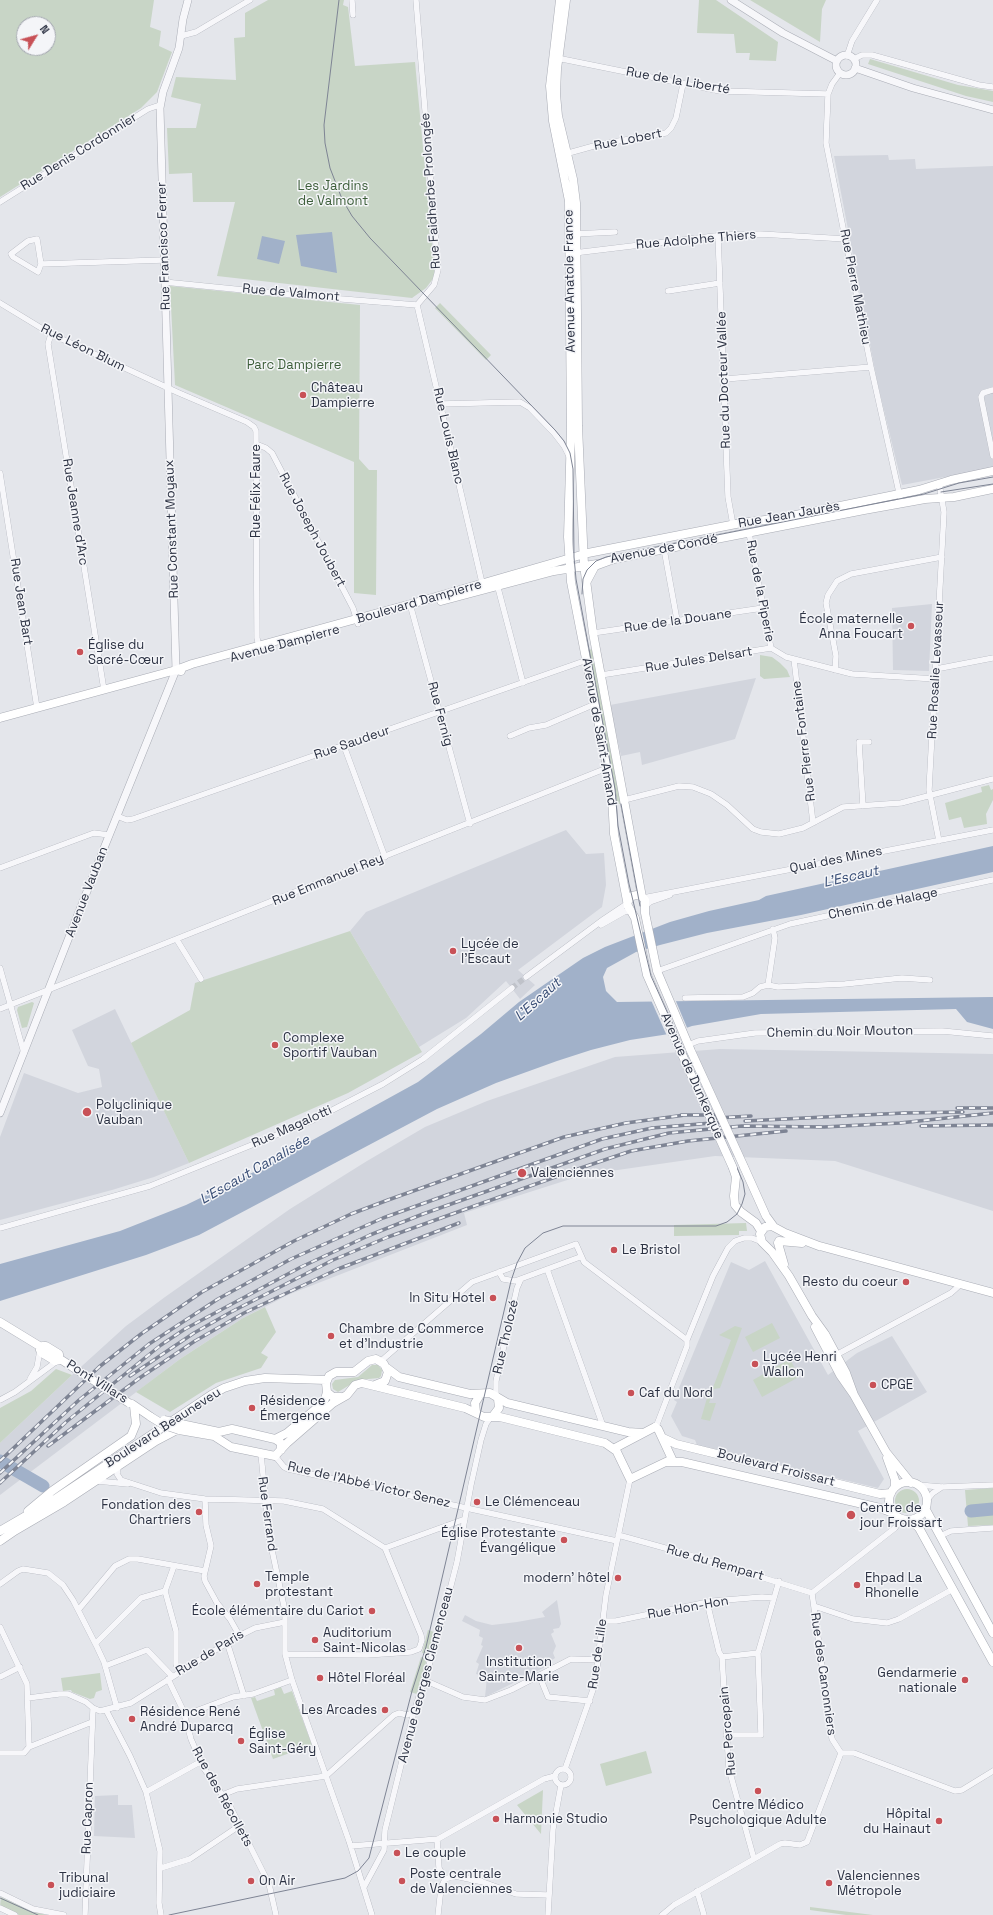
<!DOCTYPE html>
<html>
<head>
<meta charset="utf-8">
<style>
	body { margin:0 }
	#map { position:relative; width:993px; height:1915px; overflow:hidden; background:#e4e6eb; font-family:"Space Grotesk",sans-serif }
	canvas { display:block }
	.north { position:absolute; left:16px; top:16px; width:40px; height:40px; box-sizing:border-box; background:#f4f5f8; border:1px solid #a4a7b0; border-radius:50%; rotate:53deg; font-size:11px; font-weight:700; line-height:16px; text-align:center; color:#2c3243 }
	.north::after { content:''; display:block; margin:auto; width:14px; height:18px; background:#c85157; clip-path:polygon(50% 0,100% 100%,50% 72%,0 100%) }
</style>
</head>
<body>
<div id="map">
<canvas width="993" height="1915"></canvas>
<div class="north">N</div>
</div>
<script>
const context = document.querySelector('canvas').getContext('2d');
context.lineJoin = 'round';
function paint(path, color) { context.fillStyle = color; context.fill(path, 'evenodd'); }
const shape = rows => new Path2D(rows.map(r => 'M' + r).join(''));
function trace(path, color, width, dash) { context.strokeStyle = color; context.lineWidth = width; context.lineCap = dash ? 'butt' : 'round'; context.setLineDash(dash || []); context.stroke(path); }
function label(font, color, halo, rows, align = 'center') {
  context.font = font + ' "Space Grotesk",sans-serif'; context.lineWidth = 3; context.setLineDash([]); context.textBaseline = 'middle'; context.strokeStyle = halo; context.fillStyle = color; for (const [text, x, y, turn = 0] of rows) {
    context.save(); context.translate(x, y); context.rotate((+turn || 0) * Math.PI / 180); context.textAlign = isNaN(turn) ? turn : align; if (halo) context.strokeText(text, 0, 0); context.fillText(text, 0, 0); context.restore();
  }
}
const built = shape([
	[888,155,889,160,915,159,916,169,993,166,993,468,902,485,877,381,834,156],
	[932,604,929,671,893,670,892,608],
	[756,678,735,739,642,765,640,752,621,756,610,705],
	[566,830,586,854,604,853,606,885,602,907,518,970,535,985,520,999,506,981,466,1018,419,1047,350,931,366,912],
	[115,1009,189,1163,154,1177,112,1190,0,1220,0,1137,24,1073,78,1093,102,1087,99,1069,88,1066,72,1030],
	[720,1049,993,1054,993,1211,835,1161,715,1156,583,1175,464,1213,467,1225,290,1294,243,1318,180,1359,0,1495,0,1443,72,1375,126,1326,165,1297,290,1209,367,1161,425,1127,487,1101,615,1057],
	[765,1261,828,1375,857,1353,892,1336,927,1392,858,1431,884,1479,878,1488,697,1445,695,1440,682,1436,671,1416,677,1402,674,1400,731,1262,749,1270],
	[557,1600,561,1624,559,1628,553,1629,554,1632,551,1634,556,1646,553,1653,555,1658,552,1660,553,1663,485,1697,487,1677,476,1674,479,1664,476,1662,483,1646,481,1645,483,1638,479,1636,480,1630,462,1621,465,1615,476,1621,492,1625,517,1622,545,1617,542,1612],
	[118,1795,118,1805,132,1805,135,1838,94,1836,95,1796]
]);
const green = shape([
	[0,0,154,0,150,27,161,31,159,46,172,52,157,92,141,108,0,197],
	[24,24,48,24,48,48,24,48],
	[268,0,344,0,343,5,348,7,355,66,415,62,435,276,426,288,412,298,217,276,235,202,193,202,192,173,169,174,167,128,196,128,201,104,171,97,176,77,236,80,234,38,245,37,245,13],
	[699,0,716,0,778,42,776,61,749,60,750,53,736,53,734,34,697,33],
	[750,0,826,0,822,9,820,42],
	[870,59,958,85,993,91,993,102,966,96,868,64],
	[170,286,360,305,359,459,369,470,377,470,376,595,354,593,354,462,175,385],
	[440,303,491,355,486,360,435,308],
	[593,649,622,804,615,804,588,650],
	[760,655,772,657,780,663,787,670,790,677,764,679,760,676],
	[989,785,991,790,993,789,993,800,986,814,987,824,964,828,961,817,949,820,945,803,982,792,981,787],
	[350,931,422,1052,348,1093,189,1163,131,1043,190,1010,195,983],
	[32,1002,34,1003,27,1027,22,1028,17,1010,18,1007],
	[746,1223,747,1231,739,1231,739,1235,674,1236,674,1225],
	[265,1307,276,1332,261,1353,268,1357,261,1368,216,1383,170,1412,136,1392,180,1359,243,1318],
	[772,1323,780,1338,753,1352,745,1337],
	[735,1326,742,1328,720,1388,714,1389,709,1403,716,1403,710,1421,701,1419,707,1398,704,1397,708,1389,712,1390,731,1340,719,1335],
	[790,1359,799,1377,762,1397,753,1380],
	[372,1365,378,1365,382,1370,381,1376,379,1378,358,1380,338,1392,333,1389,332,1384,335,1380,358,1377],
	[56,1369,72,1375,0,1443,0,1408,31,1391],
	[993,1488,993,1525,968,1526,965,1490],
	'895 1501a12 12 0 1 1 24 0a12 12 0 1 1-24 0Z',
	[428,1630,434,1632,429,1654,422,1653],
	[421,1657,427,1659,417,1694,410,1692],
	[100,1673,102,1690,96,1692,94,1698,90,1699,72,1692,71,1690,63,1691,61,1678],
	[281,1687,284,1694,292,1691,312,1745,273,1759,251,1698,255,1697,257,1701,275,1695,274,1690],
	[646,1751,652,1773,606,1786,600,1764],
	[543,1790,541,1834,517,1805],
	[1,1897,29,1910,46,1915,19,1915,0,1906],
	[810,1907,873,1915,846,1915,810,1910]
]);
const water = shape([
	[332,232,337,273,301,266,296,235],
	[262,236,285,241,279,264,257,259],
	[993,846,993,872,801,915,707,933,660,945,636,952,607,968,603,977,606,991,617,1002,993,997,993,1029,967,1022,956,1009,761,1014,692,1026,669,1034,630,1040,591,1050,557,1061,496,1083,437,1109,199,1235,146,1255,0,1301,0,1264,120,1231,186,1205,260,1169,418,1082,481,1034,519,1002,583,958,605,947,670,922,709,911,759,900,766,896]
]);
const pier = shape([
	[675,999,688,1030,667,1036,651,1000]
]);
const river = shape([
	[0,1461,43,1486],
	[971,1511,993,1509]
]);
const minorTunnel = shape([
	[512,988,526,977]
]);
const minor = shape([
	[352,0,353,15],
	[416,0,438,270,434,285,417,305],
	[181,36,196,32,250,0],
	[847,56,852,41,877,0],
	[557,58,720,91,828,94],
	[854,59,862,55,872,55,979,85,993,87],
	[840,73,832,84,828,94,826,143,871,367,900,497],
	[565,154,601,144,666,133,671,128,676,118,683,84],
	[0,202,148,109,160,105],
	[574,234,615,232],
	[718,235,728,497,733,525],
	[574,253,723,235,760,234,846,239],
	[41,264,37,239,28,241,11,254,13,257,38,272,41,264,164,260],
	[164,282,304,296,417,305],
	[668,291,720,283],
	[0,303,51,334,179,393,247,422,254,427,256,431,257,638,260,651],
	[417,305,483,587],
	[51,334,48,344,104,690],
	[725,379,871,367],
	[993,390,983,393,981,397,993,456],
	[440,404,520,402,530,408,554,433,564,446,569,456],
	[256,444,266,448,272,453,353,608,358,624],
	[0,473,37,708],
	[749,533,771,648],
	[664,549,677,620],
	[497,584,523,683],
	[410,604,470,824],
	[593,633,763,608],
	[794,659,813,823],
	[936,669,993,658],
	[835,670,836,656,826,603,828,595,837,581,851,574,942,557],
	[601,675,771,648,786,657,852,674,936,679],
	[510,736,529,728,546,725,595,704],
	[344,746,385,857],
	[624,800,679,786,693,787,711,794,727,805,753,829,761,832,779,834,803,828,843,807,901,803,993,779],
	[863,806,859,742,869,742],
	[117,816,127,820,133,819,587,660],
	[939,841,929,790,944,512,939,483],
	[0,868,94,833,109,835],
	[643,898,993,830],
	[645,906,650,902,670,895],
	[601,925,624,912,631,910],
	[773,929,775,938,768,985,778,987,845,984,902,978,930,980],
	[177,940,201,979],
	[0,968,24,1053],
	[657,971,790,924,993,880],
	[526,977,604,919,628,903],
	[685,998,743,997,753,993,760,987,768,985],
	[0,1009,607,768],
	[688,1045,698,1041,755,1033,942,1031,993,1036],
	[0,1228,150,1186,311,1121,383,1084,423,1059,512,988],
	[547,1269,603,1426],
	[499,1272,503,1279,515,1281,580,1257],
	[836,1355,951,1293,961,1284],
	[381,1361,472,1282,576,1244,584,1262,687,1340],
	[30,1379,37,1367,40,1350],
	[496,1397,496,1381,517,1288,521,1279],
	[0,1400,15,1392,57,1361],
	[656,1427,687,1346,687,1340,713,1276,728,1248,735,1241,744,1238,752,1238,762,1242],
	[261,1454,269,1536,285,1611,285,1654,292,1680,349,1841,372,1915],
	[275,1456,284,1467,288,1469,617,1541],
	[118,1467,117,1474,121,1480,161,1493,205,1499,284,1501,323,1509,385,1548,465,1519],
	[97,1481,128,1484],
	[918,1485,942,1487,993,1485],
	[205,1499,206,1525,211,1546,204,1576,205,1581,217,1603,230,1619,239,1635],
	[926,1501,933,1493,942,1487],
	[618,1535,683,1553,812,1593],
	[940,1536,951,1531,993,1528],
	[174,1566,165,1591,176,1631,176,1664,179,1672],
	[0,1584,18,1571,23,1569,48,1573,63,1585,73,1600,97,1647,104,1662,117,1708],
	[812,1593,832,1739,841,1753],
	[812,1593,895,1528,901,1519],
	[707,1602,719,1652,722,1657,729,1769,754,1859],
	[814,1606,853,1619,887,1623,899,1619,953,1589],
	[79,1609,115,1566,129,1559,138,1559,205,1571],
	[602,1621,616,1621,713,1601,762,1597,773,1598],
	[0,1627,27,1684,29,1747,24,1753,0,1753],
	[227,1642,244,1696],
	[96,1643,141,1598,165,1591],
	[285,1654,367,1655,411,1652,419,1649,422,1640,421,1635,385,1548],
	[722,1657,758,1653],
	[105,1666,147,1650,172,1676],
	[539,1675,548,1697,590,1701],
	[0,1677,20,1667],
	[168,1679,183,1710,191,1739,203,1767,230,1806,269,1884,276,1915],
	[424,1680,463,1697,485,1700,511,1690,571,1659,599,1660],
	[28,1698,59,1694,68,1694,86,1702,93,1708],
	[106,1710,130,1756,146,1792,160,1851,159,1903,161,1915],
	[185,1715,233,1697,253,1694,292,1680],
	[726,1735,761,1735,758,1653,779,1581],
	[29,1747,92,1722],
	[841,1753,854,1753,955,1791,962,1790,993,1771],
	'555 1777a8 8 0 1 1 16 0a8 8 0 1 1-16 0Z',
	[565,1769,595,1684,606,1595,630,1479],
	[326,1776,394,1715,399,1713,407,1715,414,1712],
	[146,1792,200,1762],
	[222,1795,237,1789,326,1776],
	[437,1839,439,1868,445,1879],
	[351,1846,438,1839,544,1779,555,1776],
	[161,1868,190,1859,239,1826],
	[445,1879,455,1876,483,1882,516,1894,548,1895],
	[364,1887,384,1850,385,1830,414,1712,437,1640,457,1562,471,1485,481,1440,486,1424,491,1417],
	[697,1891,704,1915],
	[0,1893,33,1909,64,1915],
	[0,1908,15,1915],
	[85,1915,93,1708,100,1711,131,1703,233,1639,255,1628,285,1622],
	[438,1915,441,1888,445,1879],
	[548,1915,553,1829,561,1785],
	[662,1915,674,1905,780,1844,785,1843,800,1845,807,1842,841,1753]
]);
const tertiary = shape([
	[731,0,783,33,837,61],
	'836 65a10 10 0 1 1 20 0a10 10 0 1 1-20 0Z',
	[855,68,913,88,993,110],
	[0,1113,104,848,176,670,160,108,163,92,179,48,183,19,188,0]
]);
const secondary = shape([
	[560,0,550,86,553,121,569,201,571,431,568,537,571,582,605,756,612,796,614,834,628,906,635,918,647,975,680,1050],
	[566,0,557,69,556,94,558,116,573,179,576,203,578,426,584,565,593,633,642,897],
	[587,581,595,566,614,559,864,510,925,499,954,497,993,489],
	[441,601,554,571,597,564],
	[176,670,192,664,418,602,588,553,741,523,781,518,919,490,951,480,993,471],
	[0,718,176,670,181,671],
	[628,901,632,896,637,895,641,896,645,900,645,913,657,971,690,1049],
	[744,1167,766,1216,774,1227],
	[733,1168,736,1177,734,1196,735,1205,741,1212,756,1223,761,1231],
	[779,1241,802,1243],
	[778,1243,784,1264],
	[816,1245,993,1293],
	[819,1246,785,1233,772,1226,765,1227,760,1234,762,1242,772,1252,789,1276,812,1316,825,1334,846,1373,854,1395],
	[0,1322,41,1347],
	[815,1327,840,1375,854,1395,886,1452,911,1483],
	[43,1346,46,1346,59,1354,59,1360,55,1361,42,1353,40,1350,43,1346],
	[60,1359,74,1368],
	[387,1368,399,1377,470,1394,490,1393,507,1403,628,1432,643,1433],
	[341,1397,333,1397,327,1392,326,1383,329,1376,336,1372,354,1372,368,1361,376,1359,384,1364,388,1372,385,1381,375,1385],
	[132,1404,151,1417],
	[476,1412,475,1403,480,1395],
	[493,1416,499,1408,498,1399],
	[181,1424,219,1432,232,1429,275,1439,281,1443,281,1450],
	[655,1427,658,1429,672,1459,630,1479,615,1448,655,1427],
	[663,1438,676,1444,880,1494,891,1493],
	[275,1439,287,1433,318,1407,325,1399,327,1392],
	[887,1458,895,1480,895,1487],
	[667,1462,682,1462,880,1508,893,1513],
	'889 1501a19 19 0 1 1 38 0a19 19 0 1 1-38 0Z',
	[925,1508,993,1633],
	[28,1511,52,1491,131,1436,136,1424,134,1406],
	[910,1520,919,1528,993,1662],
	[0,1531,55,1499,211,1395,224,1388,245,1381,265,1378,326,1380],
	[11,1533,64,1502,156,1441,175,1431,179,1430,214,1436,231,1447,275,1456,287,1443,333,1403,347,1395,355,1385,362,1383,465,1408,484,1417,500,1417,605,1443,615,1450],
	[0,1541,16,1530]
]);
const tram = shape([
	[941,492,993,484],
	[582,594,583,579,587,570,596,561,606,557,924,494,959,483,993,477],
	[621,804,640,906],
	[0,1898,38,1915],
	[169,1915,345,1878,358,1871,369,1858,412,1691,426,1647,511,1281,517,1263,525,1248,543,1233,563,1226,716,1226,727,1222,737,1214,742,1204,745,1194,743,1182,738,1170,651,976,629,884,618,826,615,789,576,579,574,557,573,469,570,453,564,441,555,430,370,238,352,216,342,199,330,168,325,143,324,125,339,0]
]);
const rail = shape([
	[957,1108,993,1108],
	[681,1115,723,1115],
	[717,1118,751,1116],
	[745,1121,904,1113,963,1112],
	[921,1126,993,1125],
	[130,1376,194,1333,231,1312,333,1260,388,1237,572,1171,631,1151,688,1141,786,1131],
	[48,1446,141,1377,195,1341,244,1313,338,1269,459,1223],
	[0,1461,99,1367,141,1334,202,1292,294,1241,351,1214,388,1200,564,1137,626,1123,685,1115],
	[0,1473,79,1400,149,1344,218,1299,291,1259,383,1218,602,1139,652,1128,723,1122],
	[0,1483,66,1422,125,1374,161,1345,185,1329,301,1267,370,1235,423,1214,605,1149,669,1133,742,1126,824,1127,900,1123,993,1113]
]);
const secondaryBridge = shape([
	[690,1049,744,1167],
	[680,1050,733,1168],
	[74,1368,129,1403],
	[151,1417,164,1425,179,1430],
	[164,1420,181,1424]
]);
const markers = [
	[303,395,4,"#c85157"],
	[911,626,4,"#c85157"],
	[80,652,4,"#c85157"],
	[453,951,4,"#c85157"],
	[275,1045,4,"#c85157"],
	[87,1112,5,"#c85157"],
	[522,1173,5,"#c85157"],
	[614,1250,4,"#c85157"],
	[906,1282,4,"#c85157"],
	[493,1298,4,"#c85157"],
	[331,1336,4,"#c85157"],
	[755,1364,4,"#c85157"],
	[873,1385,4,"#c85157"],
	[631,1393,4,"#c85157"],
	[252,1408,4,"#c85157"],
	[477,1502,4,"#c85157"],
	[199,1512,4,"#c85157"],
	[851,1515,5,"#c85157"],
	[564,1540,4,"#c85157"],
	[618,1578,4,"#c85157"],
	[257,1584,4,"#c85157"],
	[857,1585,4,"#c85157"],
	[372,1611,4,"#c85157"],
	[315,1640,4,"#c85157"],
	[519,1648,4,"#c85157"],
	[320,1678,4,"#c85157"],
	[965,1680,4,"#c85157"],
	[385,1710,4,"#c85157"],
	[132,1719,4,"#c85157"],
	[241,1741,4,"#c85157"],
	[758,1791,4,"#c85157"],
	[496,1819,4,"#c85157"],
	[939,1821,4,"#c85157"],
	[397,1853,4,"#c85157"],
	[251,1881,4,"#c85157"],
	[402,1881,4,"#c85157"],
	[829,1883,4,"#c85157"],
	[51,1885,4,"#c85157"]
];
const streetNames = [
	["Rue de la Liberté",678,81,10],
	["Rue Lobert",628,140,-11],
	["Rue Denis Cordonnier",79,152,-32],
	["Rue Faidherbe Prolongée",431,191,-94],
	["Rue Adolphe Thiers",696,240,-5],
	["Rue Francisco Ferrer",164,246,-92],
	["Avenue Anatole France",570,281,-91],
	["Rue Pierre Mathieu",855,287,79],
	["Rue de Valmont",291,293,5],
	["Rue Léon Blum",83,348,26],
	["Rue du Docteur Vallée",724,380,-92],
	["Rue Louis Blanc",448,436,77],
	["Rue Félix Faure",256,491,-90],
	["Rue Jeanne d'Arc",75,512,81],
	["Rue Jean Jaurès",789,515,-10],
	["Rue Constant Moyaux",172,529,-92],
	["Rue Joseph Joubert",312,530,62],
	["Avenue de Condé",664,549,-11],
	["Rue de la Piperie",760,591,79],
	["Rue Jean Bart",21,602,81],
	["Boulevard Dampierre",419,602,-16],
	["Rue de la Douane",678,621,-8],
	["Avenue Dampierre",285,644,-15],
	["Rue Jules Delsart",699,660,-9],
	["Rue Rosalie Levasseur",936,670,-87],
	["Rue Fernig",440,714,75],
	["Avenue de Saint-Amand",599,732,80],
	["Rue Pierre Fontaine",804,741,-97],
	["Rue Saudeur",352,743,-19],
	["Quai des Mines",836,860,-11],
	["Rue Emmanuel Rey",328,880,-22],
	["Avenue Vauban",87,892,-69],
	["Chemin de Halage",883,904,-12],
	["Chemin du Noir Mouton",840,1032,-1],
	["Avenue de Dunkerque",692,1076,66],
	["Rue Magalotti",292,1127,-24],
	["Rue Tholozé",506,1337,-77],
	["Pont Villars",97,1382,32],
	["Boulevard Beauneveu",163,1428,-33],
	["Boulevard Froissart",776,1468,14],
	["Rue de l'Abbé Victor Senez",369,1485,13],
	["Rue Ferrand",267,1514,82],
	["Rue du Rempart",715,1563,16],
	["Rue Hon-Hon",688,1608,-10],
	["Rue de Paris",210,1653,-31],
	["Rue de Lille",598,1654,-82],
	["Rue des Canonniers",823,1674,82],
	["Avenue Georges Clemenceau",426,1675,-75],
	["Rue Percepain",728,1731,-95],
	["Rue des Récollets",222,1797,61],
	["Rue Capron",88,1818,-88]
];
const parkNames = [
	["Les Jardins",333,186],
	["de Valmont",333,201],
	["Parc Dampierre",294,365]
];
const poiNames = [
	["Château",311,388],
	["Dampierre",311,403],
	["École maternelle",903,619,"right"],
	["Anna Foucart",903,634,"right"],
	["Église du",88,645],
	["Sacré-Cœur",88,660],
	["Lycée de",461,944],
	["l'Escaut",461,959],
	["Complexe",283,1038],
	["Sportif Vauban",283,1053],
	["Polyclinique",96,1105],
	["Vauban",96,1120],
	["Valenciennes",531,1173],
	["Le Bristol",622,1250],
	["Resto du coeur",898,1282,"right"],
	["In Situ Hotel",485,1298,"right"],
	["Chambre de Commerce",339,1329],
	["et d'Industrie",339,1344],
	["Lycée Henri",763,1357],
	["Wallon",763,1372],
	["CPGE",881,1385],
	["Caf du Nord",639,1393],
	["Résidence",260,1401],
	["Émergence",260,1416],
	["Le Clémenceau",485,1502],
	["Fondation des",191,1505,"right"],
	["Chartriers",191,1520,"right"],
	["Centre de",860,1508],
	["jour Froissart",860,1523],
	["Église Protestante",556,1533,"right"],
	["Évangélique",556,1548,"right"],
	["Temple",265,1577],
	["protestant",265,1592],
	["modern' hôtel",610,1578,"right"],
	["Ehpad La",865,1578],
	["Rhonelle",865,1593],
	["École élémentaire du Cariot",364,1611,"right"],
	["Auditorium",323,1633],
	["Saint-Nicolas",323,1648],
	["Institution",519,1662,"center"],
	["Sainte-Marie",519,1677,"center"],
	["Gendarmerie",957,1673,"right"],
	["nationale",957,1688,"right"],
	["Hôtel Floréal",328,1678],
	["Les Arcades",377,1710,"right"],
	["Résidence René",140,1712],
	["André Duparcq",140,1727],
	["Église",249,1734],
	["Saint-Géry",249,1749],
	["Centre Médico",758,1805,"center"],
	["Psychologique Adulte",758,1820,"center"],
	["Hôpital",931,1814,"right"],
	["du Hainaut",931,1829,"right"],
	["Harmonie Studio",504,1819],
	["Le couple",405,1853],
	["Poste centrale",410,1874],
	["de Valenciennes",410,1889],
	["Valenciennes",837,1876],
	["Métropole",837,1891],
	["Tribunal",59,1878],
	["judiciaire",59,1893],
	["On Air",259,1881]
];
const waterNames = [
	["L'Escaut",851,877,-13],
	["L'Escaut",538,1000,-42],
	["L'Escaut Canalisée",255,1170,-30]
];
paint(built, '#d2d5dd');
paint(green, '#c8d5c6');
paint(water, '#a1b1c9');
paint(pier, '#e4e6eb');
trace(river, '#a1b1c9', 13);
trace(minorTunnel, '#bfc2c9', 5.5, [5.5, 3]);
trace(minor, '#a9acb5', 6);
trace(tertiary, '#a9acb5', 8);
trace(secondary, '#a9acb5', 9);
trace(minor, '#f7f7fa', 5.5);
trace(tertiary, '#f7f7fa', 7);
trace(secondary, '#fff', 8);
trace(tram, '#7e8494', 1);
trace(rail, '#7e8494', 3.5);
trace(rail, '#f4f5f8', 2, [6]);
trace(secondaryBridge, '#a9acb5', 9, []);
trace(secondaryBridge, '#fff', 8);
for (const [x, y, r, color] of markers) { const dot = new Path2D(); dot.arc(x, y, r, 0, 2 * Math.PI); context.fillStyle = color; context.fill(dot); trace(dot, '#f4f5f8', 1.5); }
label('13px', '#2c3243', '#f4f5f8', streetNames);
label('13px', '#3d5e3a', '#f4f5f8', parkNames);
label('13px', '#2c3243', '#f4f5f8', poiNames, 'left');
label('italic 14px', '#384d75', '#f4f5f8', waterNames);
</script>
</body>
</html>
